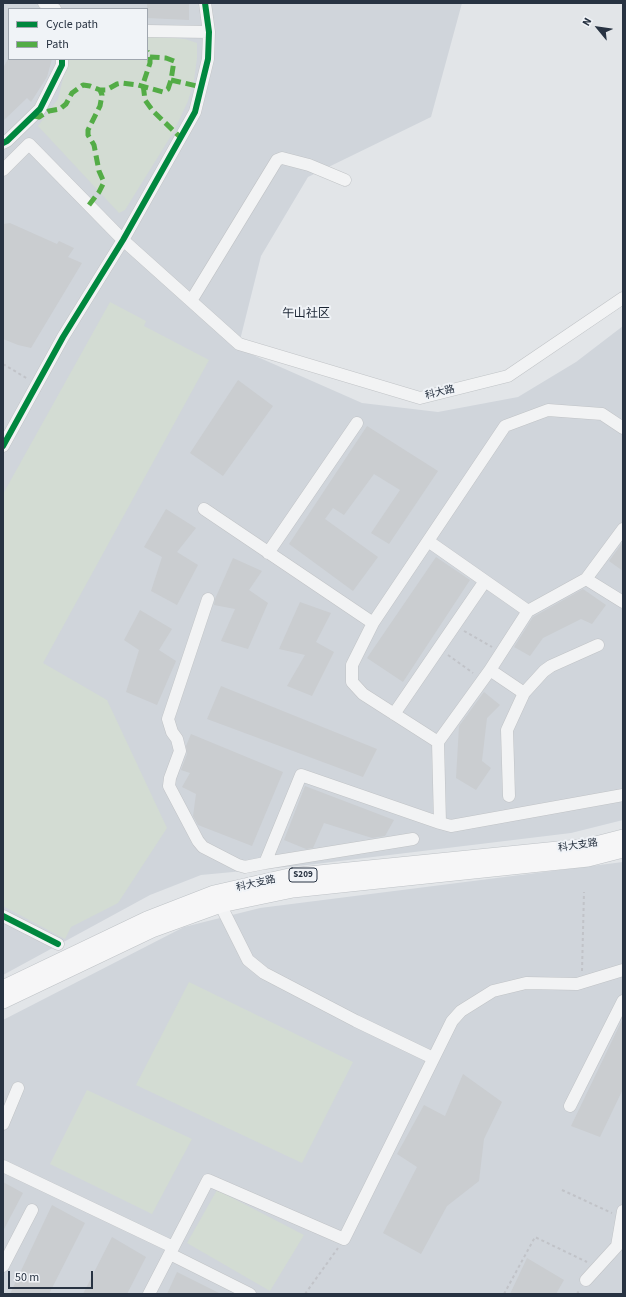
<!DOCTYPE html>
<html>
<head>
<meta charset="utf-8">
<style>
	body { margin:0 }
	#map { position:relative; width:626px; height:1297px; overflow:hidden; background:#e2e5e8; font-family:"Source Sans 3",sans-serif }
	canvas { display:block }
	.frame { position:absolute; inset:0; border:4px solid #283342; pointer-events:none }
	.legend { position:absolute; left:8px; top:8px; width:140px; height:52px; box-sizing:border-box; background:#f0f3f7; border:1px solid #a0a6af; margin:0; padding:5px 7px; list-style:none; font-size:12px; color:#283342 }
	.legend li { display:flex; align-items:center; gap:8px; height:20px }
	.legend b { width:20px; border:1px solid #a0a6af }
	.north { position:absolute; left:578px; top:8px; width:40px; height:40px; -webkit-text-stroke:3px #f0f3f7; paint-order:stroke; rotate:299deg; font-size:11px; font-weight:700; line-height:16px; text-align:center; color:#283342 }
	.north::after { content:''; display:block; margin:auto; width:14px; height:18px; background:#283342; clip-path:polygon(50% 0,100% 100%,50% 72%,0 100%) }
	.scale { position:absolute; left:8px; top:1271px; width:85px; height:18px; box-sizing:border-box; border:2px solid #283342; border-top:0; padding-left:5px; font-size:12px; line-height:14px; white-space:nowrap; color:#283342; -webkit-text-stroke:3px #f0f3f7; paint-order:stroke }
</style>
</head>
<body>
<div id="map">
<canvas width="626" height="1297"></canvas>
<div class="frame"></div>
<ul class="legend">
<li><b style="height:5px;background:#00873e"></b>Cycle path</li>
<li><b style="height:5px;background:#53ac46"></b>Path</li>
</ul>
<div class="north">N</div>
<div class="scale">50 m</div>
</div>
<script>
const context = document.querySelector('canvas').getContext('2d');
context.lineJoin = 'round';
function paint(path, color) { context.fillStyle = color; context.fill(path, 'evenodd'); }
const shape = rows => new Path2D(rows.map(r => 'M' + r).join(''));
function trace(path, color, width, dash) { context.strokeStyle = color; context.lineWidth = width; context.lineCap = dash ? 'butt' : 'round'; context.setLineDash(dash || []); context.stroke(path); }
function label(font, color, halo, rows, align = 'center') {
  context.font = font + ' "Source Sans 3","Noto Sans SC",sans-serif'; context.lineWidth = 4; context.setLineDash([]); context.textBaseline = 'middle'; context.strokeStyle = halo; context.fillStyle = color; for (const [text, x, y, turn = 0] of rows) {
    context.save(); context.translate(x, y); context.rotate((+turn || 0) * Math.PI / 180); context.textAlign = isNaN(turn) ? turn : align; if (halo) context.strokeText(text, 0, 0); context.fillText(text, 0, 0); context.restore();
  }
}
const built = shape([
	[3,3,462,3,431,117,308,177,261,256,239,344,235,347,362,403,438,412,518,397,576,362,623,326,623,820,571,833,307,865,201,875,150,895,3,975],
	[9,9,147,9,147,59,9,59],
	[623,862,623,1294,3,1294,3,1020,184,927,260,908]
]);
const green = shape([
	[147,36,185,39,197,43,197,58,194,80,188,101,174,131,125,210,119,213,38,126,58,99,68,59,147,59],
	[110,302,146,321,144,326,209,360,43,663,107,700,167,828,118,903,71,927,65,939,3,906,3,494],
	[189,982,353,1062,302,1163,136,1085],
	[87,1090,192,1139,152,1214,50,1164],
	[217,1190,304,1235,270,1291,187,1243]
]);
const building = shape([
	[147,3,189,3,189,20,147,18],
	[8,59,52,59,47,77,31,102,27,98,3,121,3,68],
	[10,223,57,244,59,241,74,248,68,257,82,263,31,348,18,345,3,339,3,224],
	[238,380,273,406,223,476,190,453],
	[367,426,438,471,389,544,371,533,400,490,374,474,344,515,333,508,325,519,378,557,353,591,289,544],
	[166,509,196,528,177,552,198,565,177,605,151,591,162,557,144,547],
	[623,542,623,571,609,561],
	[436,557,470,580,403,682,367,658],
	[233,558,262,571,249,590,268,603,248,649,221,641,235,609,214,605,215,599],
	[583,589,606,605,592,624,581,619,543,638,530,656,514,647,533,617],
	[300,602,331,613,316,642,334,652,312,696,287,686,305,655,279,649],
	[140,610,172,629,159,650,176,661,157,705,126,692,139,650,124,640],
	[221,686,377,749,363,777,207,719],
	[484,692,500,705,487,718,482,761,491,768,476,790,456,778,459,726],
	[191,734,283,772,252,846,198,825,193,816,196,794,182,787,190,773,181,770,187,754,186,746],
	[305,786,394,820,385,836,372,838,324,823,313,848,306,849,284,840],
	[623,1018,623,1089,600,1137,571,1126],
	[463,1074,502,1102,484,1139,479,1181,447,1206,421,1254,383,1233,417,1167,397,1154,424,1105,445,1116],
	[3,1182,23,1193,3,1231],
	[52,1205,85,1223,49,1294,10,1294],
	[112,1237,146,1257,127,1294,83,1294],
	[527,1258,564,1280,556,1294,510,1294],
	[177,1272,221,1294,167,1294]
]);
const path = shape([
	[3,364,28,379],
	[464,631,492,647],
	[448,655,473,673],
	[582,971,584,892],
	[562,1190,612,1213],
	[305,1294,338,1248],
	[504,1294,535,1237,587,1262],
	[577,1294,580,1289]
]);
const minor = shape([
	[44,3,55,9],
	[147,31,209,32],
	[3,143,7,141,40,109,62,65,62,59],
	[3,170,29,144,123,240,239,344,420,398,508,376,623,298],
	[191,301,277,160,282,158,309,165,345,180],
	[3,446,63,337,123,240,195,112,208,59,209,32,205,3],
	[204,509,373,623],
	[428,541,528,611],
	[268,553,357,423],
	[586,579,623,602],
	[208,599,168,719,172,732,177,739,180,751,170,778,169,786,198,841,203,847,238,865,245,867,265,863],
	[490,670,524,693,507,730,509,796],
	[524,693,544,671,551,666,598,645],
	[394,714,485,581],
	[438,742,490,670,528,611,586,579,623,529],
	[440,823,438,742,363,694,352,682,352,665,373,623,505,426,548,410,602,414,623,428],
	[413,839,265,863,301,775,440,823,451,826,623,795],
	[217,898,248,960,264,973,356,1021,433,1058],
	[3,916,58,944],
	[570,1106,623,1001],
	[3,1124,18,1088],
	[3,1166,173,1247],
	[170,1254,250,1294],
	[3,1266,32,1210],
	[586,1280,617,1246,623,1211],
	[149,1294,208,1180,344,1239,452,1021,461,1011,493,991,526,983,577,984,623,970]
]);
const major = shape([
	[3,988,147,919,214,893,289,876,588,846,623,837],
	[3,1001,152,930,221,905,293,890,588,859,623,850]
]);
const quiet = shape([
	[150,57,150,63,143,84,145,100,153,111,181,138],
	[171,80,201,87],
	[34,116,39,117,49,111,60,109,66,104,72,93,83,85,90,86,100,90,106,90,117,84,122,83,138,85,163,92,168,89,171,80,174,61,166,58,150,57,147,51],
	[89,205,99,192,103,184,103,180,99,171,94,145,88,135,88,130,100,106,102,95,100,90]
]);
const cycleway = shape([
	[3,143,7,141,40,109,62,65,62,59],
	[3,446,63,337,123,240,195,112,208,59,209,32,205,3],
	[3,916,58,944]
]);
const shields = [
	[303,875,28]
];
const shieldNames = [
	["S209",303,875]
];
const streetNames = [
	["科大路",440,393,-14],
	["科大支路",578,846,-8],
	["科大支路",256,884,-13]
];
const quarterNames = [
	["午山社区",306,314]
];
paint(built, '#d0d5db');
paint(green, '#d3dcd3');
paint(building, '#cacdd0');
trace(minor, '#c0c3c6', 13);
trace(major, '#bec2c6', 16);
trace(path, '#c1c3c8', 2, [3, 3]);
trace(minor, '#f2f3f4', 12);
trace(major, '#f6f6f7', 15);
trace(quiet, '#53ac46', 5, [10, 5]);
trace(cycleway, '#00873e', 6);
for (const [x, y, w] of shields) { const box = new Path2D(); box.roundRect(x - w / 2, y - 7, w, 14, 3); context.fillStyle = '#f0f3f7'; context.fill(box); trace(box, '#283342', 1); }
label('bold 9px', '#283342', null, shieldNames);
label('10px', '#283342', '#f0f3f7', streetNames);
label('12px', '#1a2433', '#f0f3f7', quarterNames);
</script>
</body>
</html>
